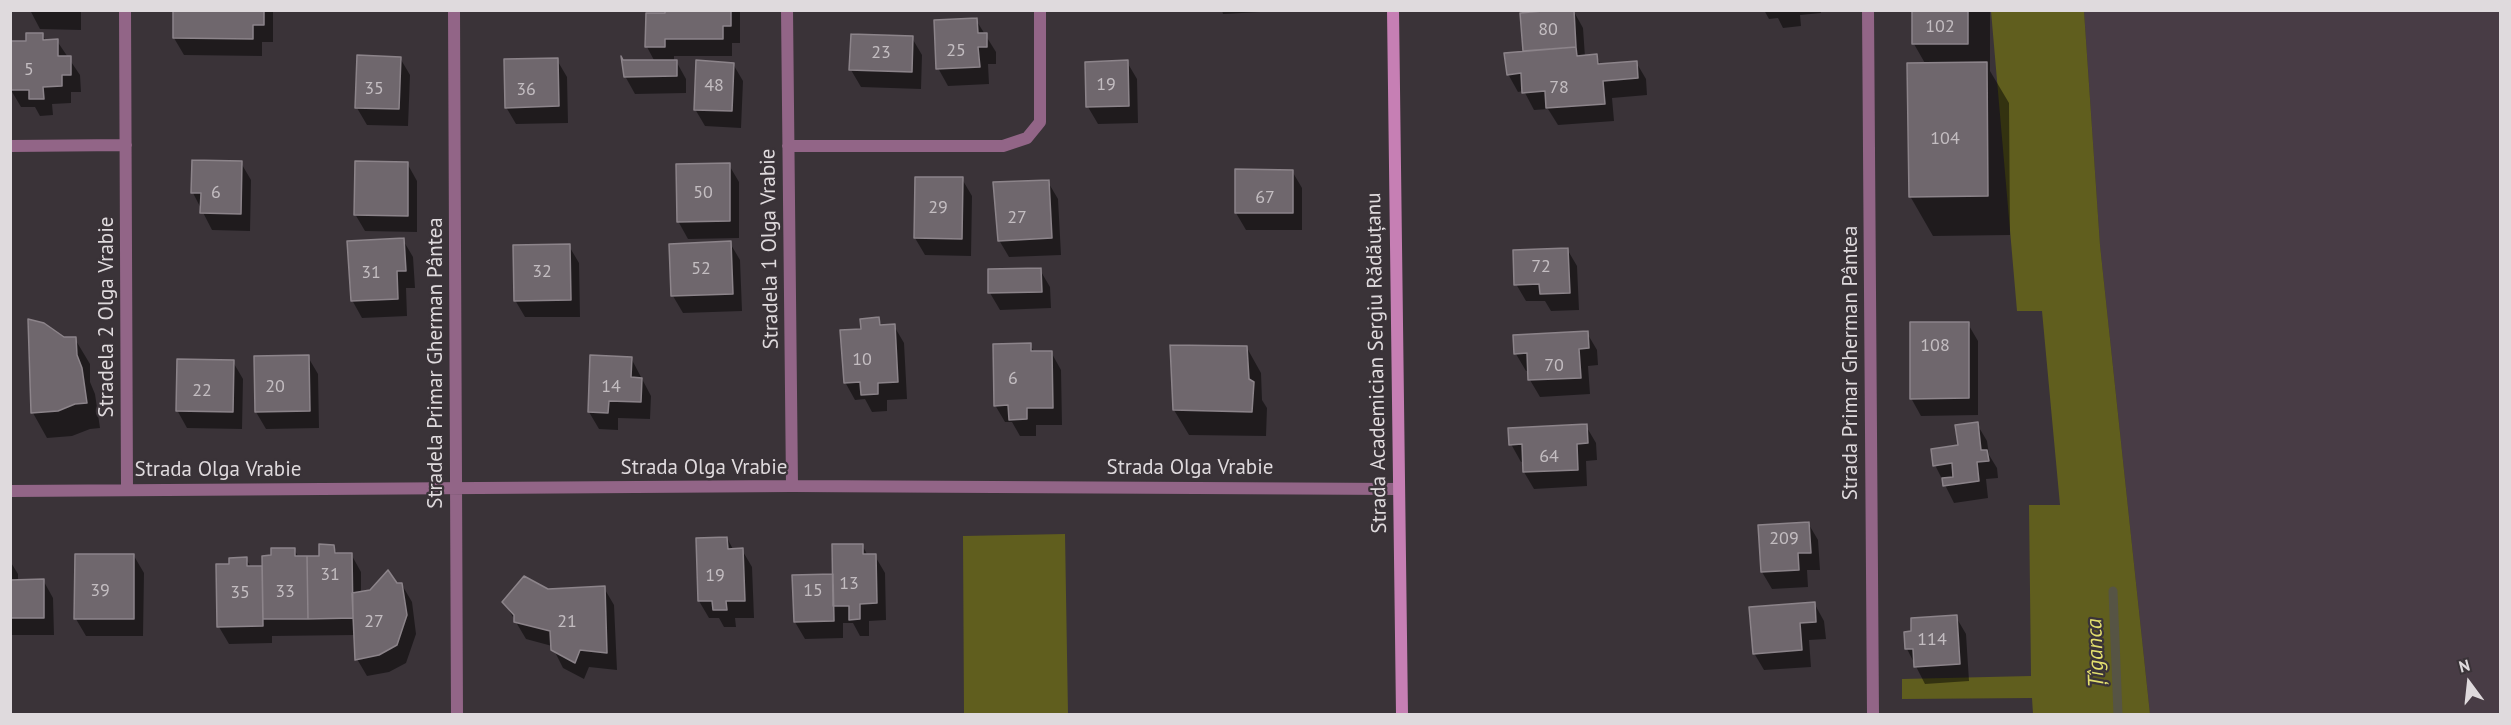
<!DOCTYPE html>
<html>
<head>
<meta charset="utf-8">
<style>
	body { margin:0 }
	#map { position:relative; width:2511px; height:725px; overflow:hidden; background:#3a3338; font-family:"PT Sans",sans-serif }
	canvas { display:block }
	.frame { position:absolute; inset:0; border:12px solid #dfdadd; pointer-events:none }
	.north { position:absolute; left:2439px; top:653px; width:60px; height:60px; -webkit-text-stroke:4px #3a3338; paint-order:stroke; rotate:345deg; font-size:16px; font-weight:700; line-height:24px; text-align:center; color:#dfdadd }
	.north::after { content:''; display:block; margin:auto; width:21px; height:27px; background:#dfdadd; clip-path:polygon(50% 0,100% 100%,50% 72%,0 100%) }
</style>
</head>
<body>
<div id="map">
<canvas width="2511" height="725"></canvas>
<div class="frame"></div>
<div class="north">N</div>
</div>
<script>
const context = document.querySelector('canvas').getContext('2d');
context.lineJoin = 'round';
function paint(path, color) { context.fillStyle = color; context.fill(path, 'evenodd'); }
const shape = rows => new Path2D(rows.map(r => 'M' + r).join(''));
function trace(path, color, width, dash) { context.strokeStyle = color; context.lineWidth = width; context.lineCap = dash ? 'butt' : 'round'; context.setLineDash(dash || []); context.stroke(path); }
function label(font, color, halo, rows, align = 'center') {
  context.font = font + ' "PT Sans",sans-serif'; context.lineWidth = 4.5; context.setLineDash([]); context.textBaseline = 'middle'; context.strokeStyle = halo; context.fillStyle = color; for (const [text, x, y, turn = 0] of rows) {
    context.save(); context.translate(x, y); context.rotate((+turn || 0) * Math.PI / 180); context.textAlign = isNaN(turn) ? turn : align; if (halo) context.strokeText(text, 0, 0); context.fillText(text, 0, 0); context.restore();
  }
}
const built = shape([
	[2084,11,2500,11,2500,714,2150,714,2100,245]
]);
const green = shape([
	[1991,11,2084,11,2100,245,2150,714,2033,714,2032,698,1902,699,1902,679,2031,676,2029,505,2060,505,2042,311,2017,311],
	[1065,534,1068,714,964,714,963,536]
]);
const shadow = shape([
	[30,10,81,10,81,30,40,29],
	[175,10,273,10,273,42,262,42,262,56,184,55,174,38],
	[666,10,740,10,740,43,732,43,732,56,674,56,674,61,676,61,686,79,686,93,635,94,625,76,655,62,647,47],
	[1222,10,1279,10,1279,11,1223,14],
	[1573,10,1583,28,1585,57,1596,56,1601,65,1636,62,1646,79,1647,95,1612,98,1614,121,1558,125,1548,109,1534,110,1524,91,1518,92,1508,74,1525,53,1522,15],
	[1764,10,1821,10,1821,13,1800,15,1801,26,1783,28,1778,18,1769,19],
	[1914,10,1990,11,1990,71,2009,103,2010,235,1933,236,1910,196,1926,65,1914,44],
	[976,20,996,52,996,64,988,64,989,84,948,86,938,68],
	[42,34,46,41,57,41,80,75,81,92,71,92,71,103,52,104,53,115,40,116,35,107,21,107,11,90,28,42],
	[912,38,922,55,921,89,861,87,851,70],
	[400,58,410,75,408,126,367,125,357,108],
	[557,60,567,77,568,123,516,124,506,107],
	[1127,62,1137,79,1138,123,1098,124,1088,107,1087,63],
	[733,64,743,81,741,128,705,126,695,109],
	[241,163,251,180,250,231,212,230,193,193],
	[407,163,417,181,417,232,365,231,355,214],
	[729,165,739,182,739,238,688,239,678,221],
	[1292,171,1302,188,1302,230,1246,230,1236,213],
	[962,179,972,196,971,256,925,255,915,238],
	[1048,182,1058,199,1061,255,1009,257,999,240],
	[403,240,413,257,415,288,406,288,407,316,362,318,352,300],
	[730,243,740,260,742,311,683,313,673,296],
	[569,246,579,263,580,317,525,317,515,300],
	[1567,249,1577,266,1579,310,1551,311,1545,301,1526,301,1516,284],
	[1040,270,1050,287,1051,308,1000,310,990,293],
	[878,319,883,327,894,326,904,343,907,399,887,400,887,411,872,412,865,399,855,400,845,382,862,330],
	[29,321,64,339,75,339,90,364,90,382,95,394,100,428,90,429,72,436,47,438,33,413],
	[1968,324,1978,341,1978,415,1921,416,1911,398],
	[1587,333,1597,350,1598,365,1588,366,1590,394,1540,397,1530,380,1529,371,1526,371,1516,354],
	[1030,345,1035,353,1051,352,1061,370,1062,425,1036,425,1036,436,1020,436,1012,422,1005,422,995,405],
	[1247,348,1261,373,1262,400,1267,408,1266,436,1189,435,1174,410],
	[308,357,318,374,319,428,266,429,256,412],
	[631,358,651,396,650,419,618,418,618,430,599,429,589,412],
	[233,362,243,379,242,429,187,428,177,410],
	[1977,424,1987,441,1989,455,1997,468,1998,478,1986,479,1988,498,1954,503,1935,465,1959,446],
	[1586,426,1596,443,1597,460,1586,461,1587,486,1534,489,1524,472,1524,461,1521,462,1511,444],
	[1808,523,1818,540,1820,570,1807,570,1808,587,1772,589,1762,572],
	[727,538,734,551,742,550,752,567,754,618,735,618,736,627,724,627,719,618,709,618,699,601],
	[862,545,868,556,875,556,885,573,886,620,869,621,869,636,860,636,853,623,843,623,843,638,805,639,795,622],
	[333,546,338,555,351,554,361,572,361,593,402,585,412,602,416,634,406,663,389,672,367,676,357,659,355,635,272,636,272,643,229,644,219,627,218,565,231,565,246,559,251,567,264,567,294,549,299,558,321,557],
	[134,556,144,573,143,636,86,636,76,619],
	[10,561,18,574,18,581,43,580,53,598,54,635,10,635],
	[604,588,614,605,617,670,589,667,584,679,563,668,552,646,526,639,504,602,548,591],
	[1814,603,1824,621,1826,639,1809,640,1811,667,1764,670,1754,653],
	[1956,617,1966,634,1969,681,1925,684,1907,649]
]);
const stream = shape([
	[2113,591,2118,714]
]);
const building = shape([
	[173,10,264,10,264,25,253,25,253,39,173,38,173,10],
	[665,10,731,10,731,26,723,26,723,39,665,39,665,47,645,47,646,13,665,13,665,10],
	[1554,10,1574,10,1576,47,1523,51,1520,13,1554,10],
	[1912,10,1968,10,1968,44,1912,44,1912,10],
	[977,18,978,33,987,33,987,47,978,47,980,67,936,69,934,20,977,18],
	[26,33,43,33,43,40,58,39,58,56,71,56,71,75,62,75,62,86,43,87,44,99,29,99,29,90,10,90,10,41,26,41,26,33],
	[851,34,913,36,912,72,849,70,851,34],
	[1576,47,1577,56,1597,54,1598,64,1637,61,1638,78,1603,81,1605,104,1546,108,1545,91,1522,93,1521,73,1507,75,1504,53,1576,47],
	[357,55,401,57,399,109,355,108,357,55],
	[621,56,623,60,677,60,677,76,624,77,621,56],
	[558,58,559,106,505,108,504,59,558,58],
	[696,60,734,63,732,111,694,110,696,60],
	[1128,60,1129,106,1086,107,1085,62,1128,60],
	[1987,62,1988,196,1909,197,1907,63,1987,62],
	[192,160,242,161,241,214,200,213,201,193,191,193,192,160],
	[355,161,408,162,408,216,354,215,355,161],
	[730,163,730,221,677,222,676,164,730,163],
	[1235,169,1293,170,1293,213,1235,213,1235,169],
	[915,177,963,177,962,239,914,238,915,177],
	[1049,180,1052,238,998,241,993,182,1049,180],
	[404,238,406,271,397,271,398,299,351,301,347,241,404,238],
	[731,241,733,294,671,296,669,244,731,241],
	[570,244,571,300,514,301,513,245,570,244],
	[1568,248,1570,293,1540,294,1539,284,1514,285,1513,250,1568,248],
	[1041,268,1042,292,988,293,988,269,1041,268],
	[879,317,880,325,895,324,898,382,878,383,878,394,861,395,860,382,844,383,840,330,861,329,860,319,879,317],
	[28,319,44,323,64,337,76,337,77,355,82,368,87,403,75,404,58,411,31,413,28,319],
	[1910,322,1969,322,1969,398,1910,399,1910,322],
	[1588,331,1589,348,1579,349,1581,378,1528,380,1527,353,1514,354,1513,335,1588,331],
	[1031,343,1031,351,1052,351,1053,408,1027,408,1027,419,1009,420,1008,405,994,406,993,344,1031,343],
	[1170,345,1247,346,1249,379,1254,382,1252,412,1173,410,1170,345],
	[309,355,310,411,255,412,254,356,309,355],
	[590,355,632,357,631,377,642,378,641,402,609,401,608,413,588,412,590,355],
	[177,359,234,360,233,412,176,411,177,359],
	[1978,422,1981,450,1987,450,1989,461,1977,462,1979,481,1943,486,1942,478,1953,477,1952,463,1933,466,1931,449,1958,445,1955,425,1978,422],
	[1587,424,1588,443,1577,444,1578,470,1523,472,1522,444,1509,445,1508,428,1587,424],
	[1809,522,1811,553,1798,553,1799,570,1761,572,1758,525,1809,522],
	[727,537,728,549,743,548,745,601,726,601,727,610,713,610,712,601,698,601,696,538,727,537],
	[319,544,334,545,335,553,352,553,353,618,308,619,307,556,319,556,319,544],
	[832,544,863,544,863,554,876,554,877,603,860,604,860,619,849,620,849,606,833,606,832,544],
	[271,548,295,548,295,556,307,556,308,619,263,619,262,556,271,555,271,548],
	[75,554,134,554,134,619,74,619,75,554],
	[247,557,247,566,262,566,263,626,217,627,216,564,229,564,229,558,247,557],
	[388,570,397,583,402,583,407,615,397,645,379,655,355,660,352,593,370,590,388,570],
	[833,574,834,621,794,622,792,575,833,574],
	[524,576,548,589,605,586,607,653,580,650,575,663,551,650,550,631,514,622,514,615,502,602,524,576],
	[44,579,44,618,10,618,10,580,44,579],
	[1815,602,1816,622,1800,623,1802,650,1753,654,1749,607,1815,602],
	[1957,615,1960,664,1914,667,1913,649,1905,649,1904,632,1911,631,1911,618,1957,615]
]);
const street = shape([
	[125,10,127,490],
	[454,10,457,714],
	[787,10,792,486],
	[1868,10,1873,714],
	[10,146,126,145],
	[788,146,1003,146,1027,138,1040,122,1040,10],
	[10,491,792,486,1398,489]
]);
const secondary = shape([
	[1393,10,1402,714]
]);
const numberNames = [
	["102",1940,27],
	["80",1548,30],
	["25",956,51],
	["23",881,53],
	["5",29,70],
	["19",1106,85],
	["48",714,86],
	["78",1559,88],
	["35",374,89],
	["36",526,90],
	["104",1945,139],
	["6",216,193],
	["50",703,193],
	["67",1265,198],
	["29",938,208],
	["27",1017,218],
	["72",1541,267],
	["52",701,269],
	["32",542,272],
	["31",371,273],
	["108",1935,346],
	["10",862,360],
	["70",1554,366],
	["6",1013,379],
	["20",275,387],
	["14",611,387],
	["22",202,391],
	["64",1549,457],
	["209",1784,539],
	["31",330,575],
	["19",715,576],
	["13",849,584],
	["39",100,591],
	["15",813,591],
	["33",285,592],
	["35",240,593],
	["27",374,622],
	["21",567,622],
	["114",1932,640]
];
const streetNames = [
	["Stradela 1 Olga Vrabie",770,249,-91],
	["Stradela 2 Olga Vrabie",107,317,-90],
	["Stradela Primar Gherman Pântea",436,363,-90],
	["Strada Academician Sergiu Rădăuțanu",1377,363,-91],
	["Strada Primar Gherman Pântea",1851,363,-90],
	["Strada Olga Vrabie",704,468],
	["Strada Olga Vrabie",1190,468],
	["Strada Olga Vrabie",218,470]
];
const waterNames = [
	["Țîganca",2096,653,-92]
];
paint(built, '#483c45');
paint(green, '#605e1e');
paint(shadow, '#0007');
trace(stream, '#565444', 9);
paint(building, '#6f676d');
trace(building, '#8c848a', 1.5);
trace(street, '#926587', 12);
trace(secondary, '#c67fb4', 12);
label('18px', '#c3bdc1', null, numberNames);
label('21px', '#dfdadd', '#3a3338', streetNames);
label('italic 22px', '#e3df6e', '#3a3338', waterNames);
</script>
</body>
</html>
